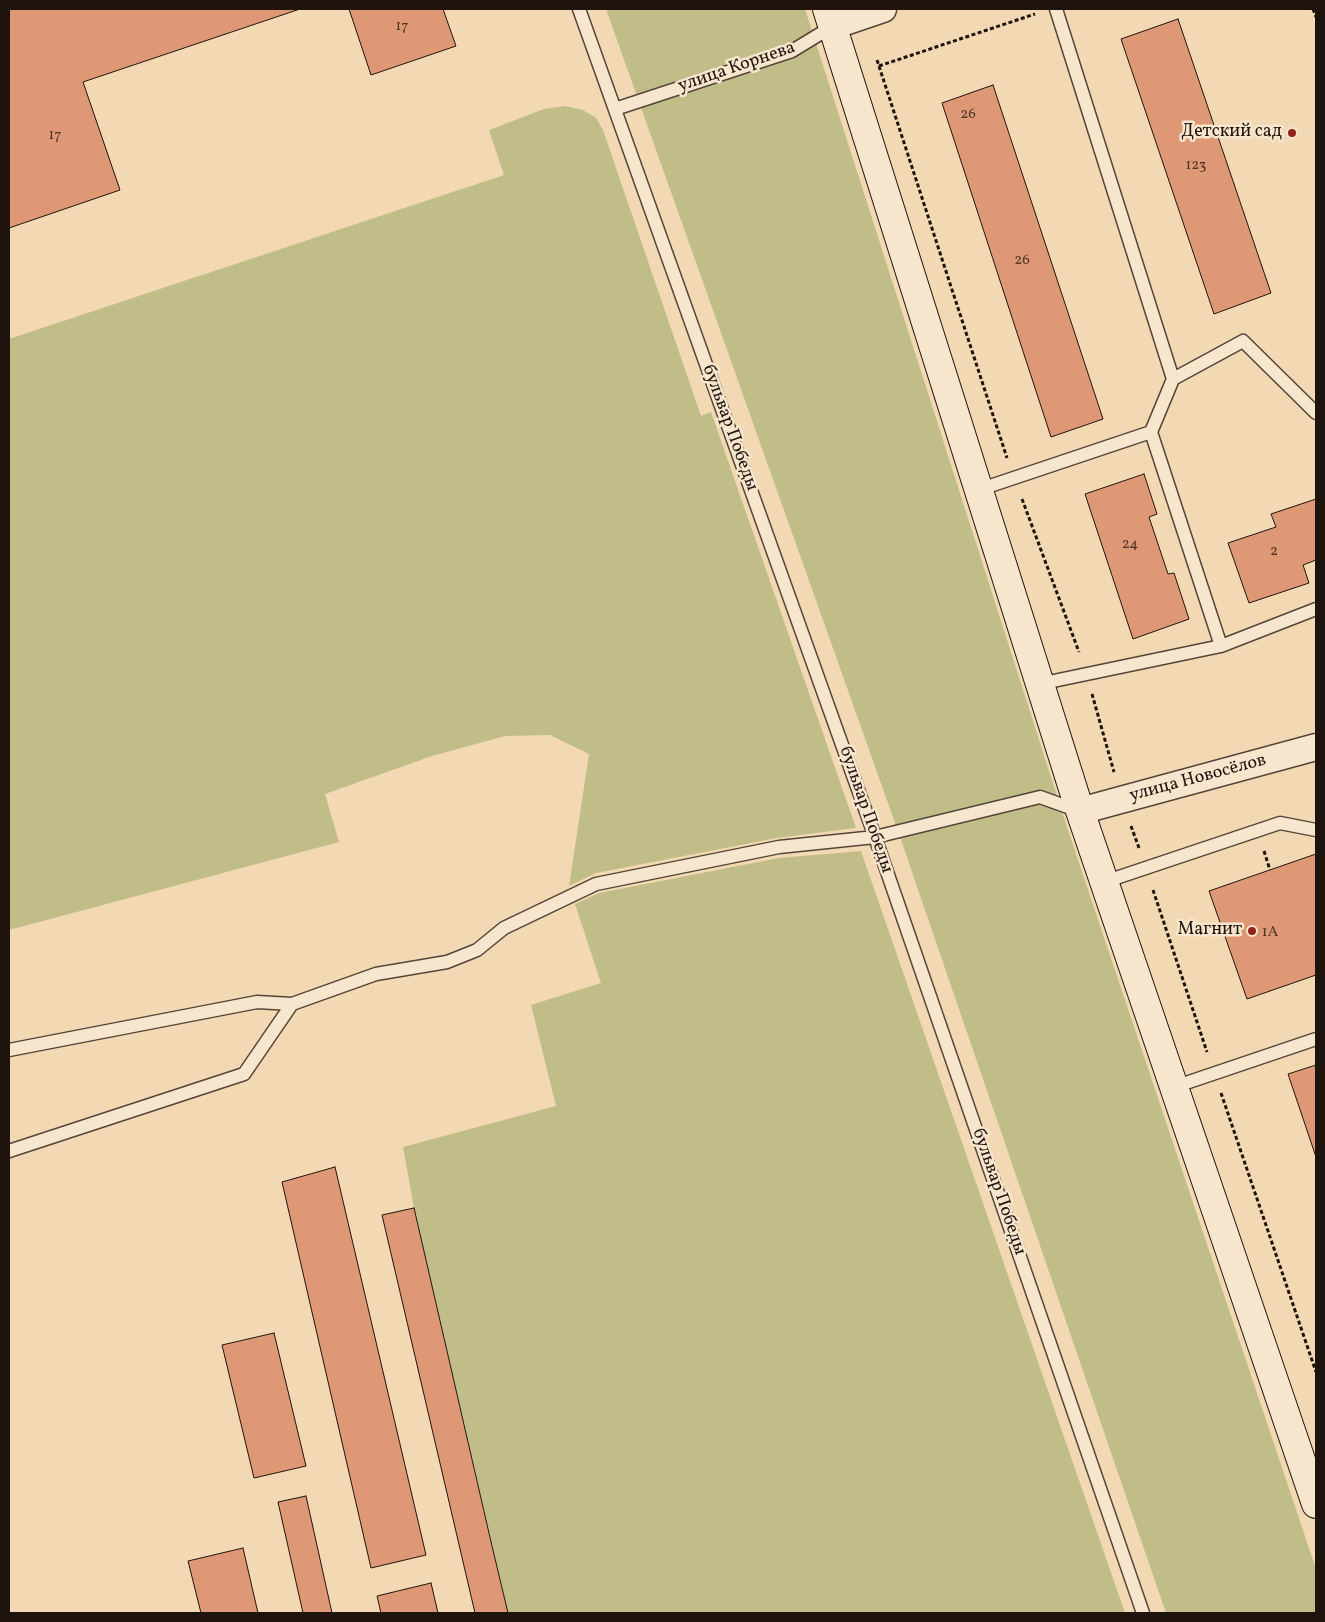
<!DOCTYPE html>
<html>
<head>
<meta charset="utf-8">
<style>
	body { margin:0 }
	#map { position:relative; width:1325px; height:1622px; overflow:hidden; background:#f2d9b4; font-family:Vollkorn,serif }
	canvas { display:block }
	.frame { position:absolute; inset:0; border:10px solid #1f140d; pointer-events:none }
</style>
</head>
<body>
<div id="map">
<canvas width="1325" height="1622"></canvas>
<div class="frame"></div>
</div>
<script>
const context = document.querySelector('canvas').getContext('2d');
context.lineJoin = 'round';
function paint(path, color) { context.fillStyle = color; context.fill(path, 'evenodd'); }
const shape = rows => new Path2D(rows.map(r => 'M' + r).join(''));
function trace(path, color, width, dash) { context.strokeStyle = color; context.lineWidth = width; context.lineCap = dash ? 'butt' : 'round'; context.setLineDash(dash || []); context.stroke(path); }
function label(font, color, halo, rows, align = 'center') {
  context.font = font + ' Vollkorn,serif'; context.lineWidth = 5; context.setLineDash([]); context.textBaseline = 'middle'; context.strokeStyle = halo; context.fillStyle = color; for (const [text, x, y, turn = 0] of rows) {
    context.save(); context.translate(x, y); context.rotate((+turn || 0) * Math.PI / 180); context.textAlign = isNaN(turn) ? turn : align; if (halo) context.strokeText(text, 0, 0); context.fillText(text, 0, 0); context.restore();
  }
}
const green = shape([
	[606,9,805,9,1067,827,1316,1569,1316,1613,1166,1613,900,837],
	[565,106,583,110,596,118,603,130,701,416,711,412,856,828,777,838,596,873,569,886,589,754,550,735,505,736,432,756,325,794,339,842,9,930,9,339,504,175,489,130,544,109],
	[861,851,1125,1613,508,1613,414,1208,403,1147,556,1106,531,1005,601,983,575,904,599,893,779,858]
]);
const building = shape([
	[9,9,300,9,83,82,120,190,9,228,9,9],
	[349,9,443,9,456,46,371,75,349,9],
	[1178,19,1271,293,1214,314,1121,39,1178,19],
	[993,85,1103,419,1051,437,942,103,993,85],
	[1144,474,1157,514,1149,517,1168,574,1174,573,1189,619,1133,639,1085,494,1144,474],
	[1316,499,1316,560,1303,565,1309,583,1249,603,1228,543,1276,527,1271,514,1316,499],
	[1316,854,1316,975,1247,999,1209,891,1316,854],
	[1316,1065,1316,1157,1288,1074,1316,1065],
	[335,1167,426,1555,371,1568,282,1182,335,1167],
	[414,1208,492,1546,508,1613,475,1613,382,1215,414,1208],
	[274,1333,306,1466,254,1478,222,1345,274,1333],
	[306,1496,332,1613,303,1613,278,1502,306,1496],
	[243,1548,258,1613,201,1613,188,1561,243,1548],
	[431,1583,438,1613,381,1613,377,1596,431,1583]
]);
const path = shape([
	[1313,9,1316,17],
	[877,60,1007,458],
	[879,66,1035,14],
	[1022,499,1079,652],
	[1092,694,1114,772],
	[1131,826,1139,848],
	[1264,851,1270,870],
	[1153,890,1207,1052],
	[1221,1093,1316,1372]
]);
const lane = shape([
	[579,9,875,837,1143,1613],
	[615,109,792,51,833,26],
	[1173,379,1243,341,1316,413],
	[1151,432,1221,646],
	[978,490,1151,432,1173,379,1056,9],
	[1039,684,1221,646,1316,609],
	[1104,882,1280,823,1316,830],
	[9,1050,257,1002,292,1004],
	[1174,1087,1316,1039],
	[9,1151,244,1074,292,1004,376,974,447,962,477,950,504,928,596,884,779,847,875,837,1040,797,1079,811]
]);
const street = shape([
	[833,26,883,9],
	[1080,811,1316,747]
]);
const secondary = shape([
	[827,9,1080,811,1316,1504]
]);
const markers = [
	[1292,133,5,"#8f2418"],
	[1252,931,5,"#8f2418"]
];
const numberNames = [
	["17",402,27],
	["26",968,115],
	["17",55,136],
	["123",1196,166],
	["26",1022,261],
	["24",1130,545],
	["2",1274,552],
	["1А",1270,933]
];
const streetNames = [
	["улица Корнева",737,68,-19],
	["бульвар Победы",729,428,70],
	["улица Новосёлов",1198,779,-15],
	["бульвар Победы",865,810,71],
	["бульвар Победы",998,1192,71]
];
const poiNames = [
	["Детский сад",1282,133],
	["Магнит",1242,931]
];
paint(green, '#c1bd89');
paint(building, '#de9875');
trace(building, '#1f140d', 1);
trace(lane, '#544537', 15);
trace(street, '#544537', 29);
trace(secondary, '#1f140d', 30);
trace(path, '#1f140d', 3, [4, 2.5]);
trace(lane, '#f7e6ce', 12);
trace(street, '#f7e6ce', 26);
trace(secondary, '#f7e6ce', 28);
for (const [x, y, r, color] of markers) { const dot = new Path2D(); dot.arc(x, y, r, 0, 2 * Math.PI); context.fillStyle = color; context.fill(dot); trace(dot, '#f7e6ce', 2); }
label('15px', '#4f3527', null, numberNames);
label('18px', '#1f140d', '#f7e6ce', streetNames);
label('18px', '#1f140d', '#f7e6ce', poiNames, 'right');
</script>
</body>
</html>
